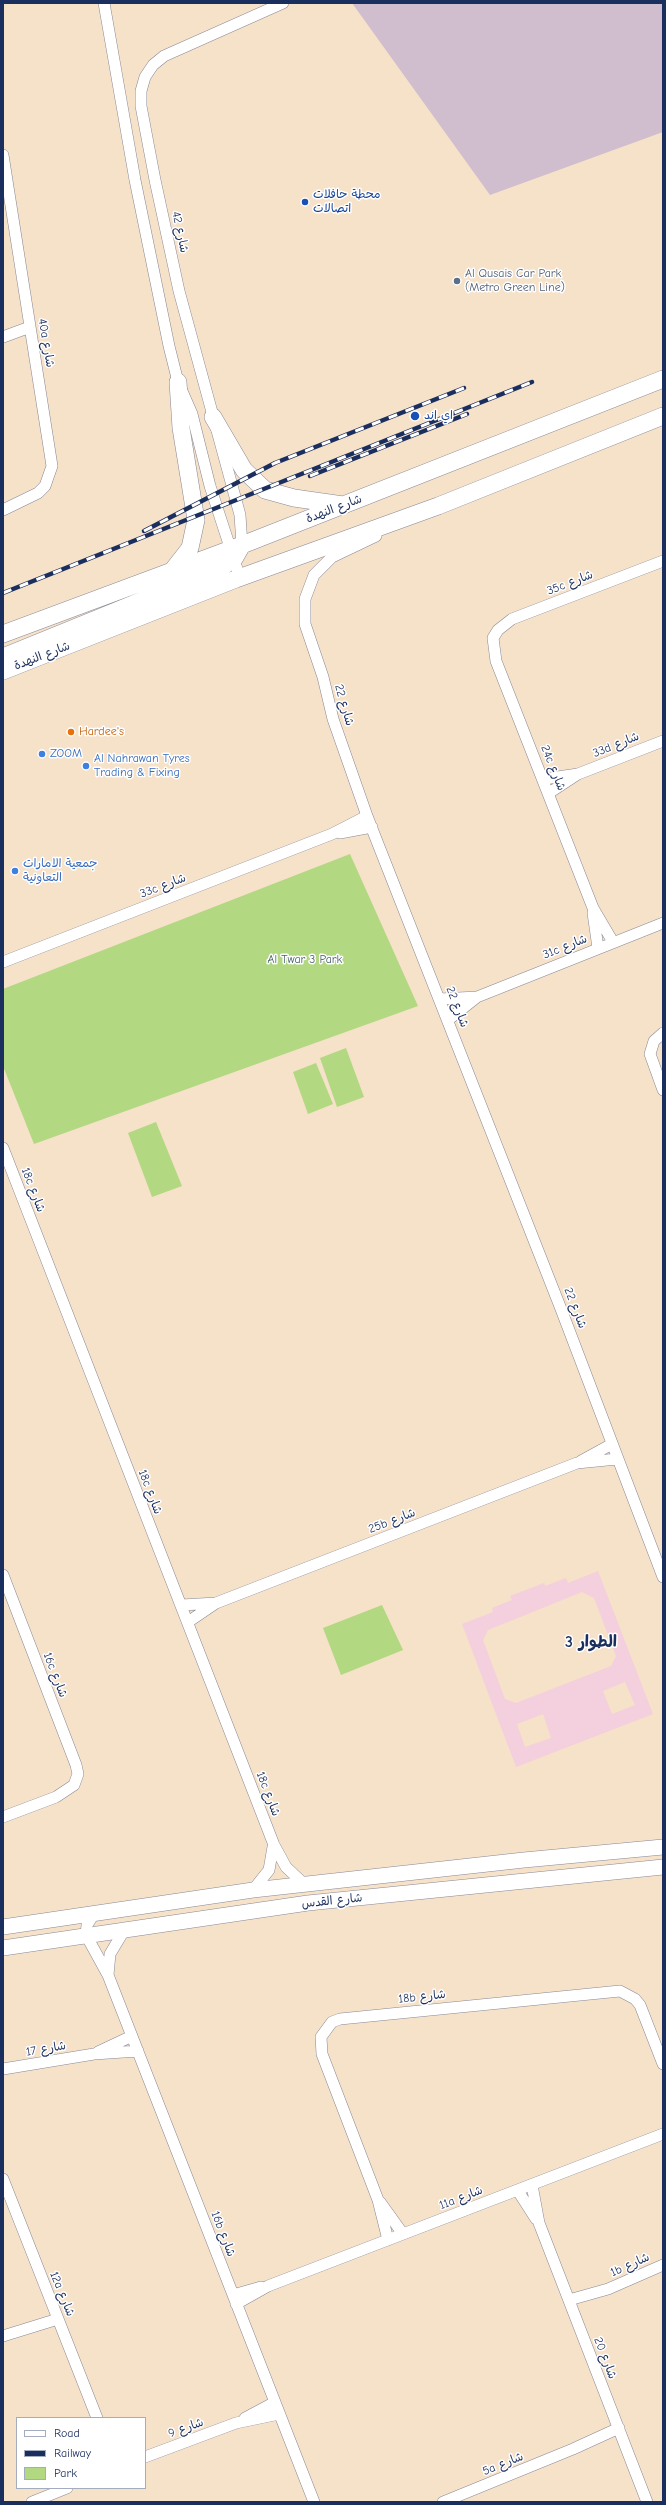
<!DOCTYPE html>
<html>
<head>
<meta charset="utf-8">
<style>
	body { margin:0 }
	#map { position:relative; width:666px; height:2505px; overflow:hidden; background:#f6e1c9; font-family:"Comic Neue",sans-serif }
	canvas { display:block }
	.frame { position:absolute; inset:0; border:4px solid #1b2f5e; pointer-events:none }
	.legend { position:absolute; left:16px; top:2417px; width:130px; height:72px; box-sizing:border-box; background:#fff; border:1px solid #a4acbf; margin:0; padding:5px 7px; list-style:none; font-size:12px; color:#1b2f5e }
	.legend li { display:flex; align-items:center; gap:8px; height:20px }
	.legend b { width:20px; border:1px solid #a4acbf }
</style>
</head>
<body>
<div id="map">
<canvas width="666" height="2505"></canvas>
<div class="frame"></div>
<ul class="legend">
<li><b style="height:5px;background:#fff"></b>Road</li>
<li><b style="height:5px;background:#1b2f5e"></b>Railway</li>
<li><b style="height:11px;background:#b2d881"></b>Park</li>
</ul>
</div>
<script>
const context = document.querySelector('canvas').getContext('2d');
context.lineJoin = 'round';
function paint(path, color) { context.fillStyle = color; context.fill(path, 'evenodd'); }
const shape = rows => new Path2D(rows.map(r => 'M' + r).join(''));
function trace(path, color, width, dash) { context.strokeStyle = color; context.lineWidth = width; context.lineCap = dash ? 'butt' : 'round'; context.setLineDash(dash || []); context.stroke(path); }
function label(font, color, halo, rows, align = 'center') {
  context.font = font + ' "Comic Neue","Playpen Sans Arabic",sans-serif'; context.lineWidth = 3; context.setLineDash([]); context.textBaseline = 'middle'; context.strokeStyle = halo; context.fillStyle = color; for (const [text, x, y, turn = 0] of rows) {
    context.save(); context.translate(x, y); context.rotate((+turn || 0) * Math.PI / 180); context.textAlign = isNaN(turn) ? turn : align; if (halo) context.strokeText(text, 0, 0); context.fillText(text, 0, 0); context.restore();
  }
}
const built = shape([
	[598,1571,653,1714,516,1767,462,1624,493,1612,492,1608,512,1600,510,1596,544,1583,545,1586,566,1578,568,1583],
	[582,1592,594,1598,616,1656,611,1666,516,1703,505,1699,483,1640,488,1630],
	[625,1682,635,1705,612,1714,603,1691],
	[543,1714,551,1738,525,1747,517,1724]
]);
const industrial = shape([
	[352,3,663,3,663,132,490,195]
]);
const green = shape([
	[350,854,418,1006,34,1144,3,1066,3,989],
	[346,1048,364,1097,337,1107,320,1058],
	[316,1063,333,1104,308,1114,293,1072],
	[156,1122,182,1186,152,1197,128,1133],
	[382,1605,403,1650,341,1675,323,1628]
]);
const minor = shape([
	[104,3,135,180,169,346,178,382,192,414,210,486,240,578],
	[3,155,52,466,45,486,38,493,3,510],
	[3,337,30,327],
	[376,536,332,557,314,575,305,599,305,624,323,677,333,719,367,816,561,1309,663,1577],
	[242,545,240,515,179,291,155,180,141,106,141,91,145,77,153,65,164,56,283,3],
	[544,779,578,774],
	[549,793,578,774,663,741],
	[340,833,372,827],
	[593,913,598,948],
	[613,942,593,908,496,661,493,638,498,630,512,619,663,561],
	[3,962,332,834,367,816],
	[440,999,477,997],
	[448,1020,477,997,663,923],
	[663,1033,654,1041,650,1054,663,1090],
	[3,1148,274,1845,286,1867,304,1884],
	[581,1461,612,1444],
	[3,1575,76,1765,78,1774,74,1785,56,1797,3,1817],
	[182,1605,216,1603],
	[188,1622,216,1603,577,1463,617,1459],
	[253,1890,269,1870,273,1847],
	[95,1912,87,1925,86,1935,108,1975,314,2502],
	[108,1975,110,1954,125,1929],
	[98,2052,132,2036],
	[3,2069,94,2054,138,2051],
	[3,2179,97,2418],
	[532,2185,539,2223,647,2502],
	[518,2191,536,2219],
	[380,2202,403,2234],
	[388,2240,378,2200,322,2054,321,2037,332,2022,340,2019,620,1991,635,1999,640,2005,663,2064],
	[233,2295,261,2287],
	[569,2300,608,2289,663,2265],
	[236,2304,268,2286,663,2134],
	[3,2336,58,2319],
	[245,2418,275,2402],
	[145,2457,236,2423,279,2414],
	[32,2502,67,2488],
	[443,2502,573,2449,619,2428]
]);
const secondary = shape([
	[3,1927,253,1890,524,1860,663,1847],
	[3,1948,308,1903,663,1867]
]);
const primary = shape([
	[213,417,244,470,265,490,294,498,343,505],
	[172,571,190,548,196,520,181,428,178,382],
	[3,634,242,545,663,379],
	[3,657,219,569,234,559,242,545],
	[3,671,236,579,438,506,663,416]
]);
const rail = shape([
	[310,476,467,414],
	[144,531,275,463,464,388],
	[3,593,532,382]
]);
const markers = [
	[305,202,4,"#1a4fb4"],
	[457,281,4,"#5c6f8a"],
	[415,416,5,"#1a4fb4"],
	[71,732,4,"#e8710a"],
	[42,754,4,"#3f7fe0"],
	[86,766,4,"#3f7fe0"],
	[15,871,4,"#3f7fe0"]
];
const transitNames = [
	["محطة حافلات",313,195],
	["اتصالات",313,209],
	["اي اند",424,416]
];
const streetNames = [
	["شارع 42",180,232,78],
	["40a شارع",46,343,80],
	["شارع النهدة",334,509,-21],
	["35c شارع",570,583,-21],
	["شارع النهدة",42,656,-21],
	["شارع 22",344,705,74],
	["33d شارع",616,745,-22],
	["24c شارع",553,768,68],
	["33c شارع",163,886,-21],
	["31c شارع",565,947,-22],
	["شارع 22",457,1007,69],
	["18c شارع",33,1190,69],
	["شارع 22",575,1308,69],
	["18c شارع",150,1492,69],
	["25b شارع",392,1521,-21],
	["16c شارع",55,1675,69],
	["18c شارع",268,1794,69],
	["شارع القدس",332,1901,-6],
	["18b شارع",422,1997,-6],
	["شارع 17",46,2049,-10],
	["11a شارع",461,2198,-21],
	["16b شارع",223,2234,69],
	["1b شارع",630,2265,-24],
	["12a شارع",62,2294,68],
	["شارع 20",605,2358,69],
	["شارع 9",186,2428,-20],
	["5a شارع",503,2464,-22]
];
const serviceNames = [
	["Al Qusais Car Park",465,274],
	["(Metro Green Line)",465,288]
];
const foodNames = [
	["Hardee's",79,732]
];
const shopNames = [
	["ZOOM",50,754],
	["Al Nahrawan Tyres",94,759],
	["Trading & Fixing",94,773],
	["جمعية الامارات",23,864],
	["التعاونية",23,878]
];
const parkNames = [
	["Al Twar 3 Park",305,960]
];
const districtNames = [
	["الطوار 3",591,1642]
];
paint(built, '#f4cfdd');
paint(industrial, '#d0bdcd');
paint(green, '#b2d881');
trace(minor, '#888894', 12);
trace(secondary, '#888894', 16);
trace(primary, '#888894', 18);
trace(minor, '#fff', 11);
trace(secondary, '#fff', 15);
trace(primary, '#fff', 17);
trace(rail, '#1b2f5e', 4.5);
trace(rail, '#fff', 3, [9]);
for (const [x, y, r, color] of markers) { const dot = new Path2D(); dot.arc(x, y, r, 0, 2 * Math.PI); context.fillStyle = color; context.fill(dot); trace(dot, '#fff', 1.5); }
label('12px', '#164399', '#fff', transitNames, 'left');
label('12px', '#1b2f5e', '#fff', streetNames);
label('12px', '#4e5e75', '#fff', serviceNames, 'left');
label('12px', '#c56008', '#fff', foodNames, 'left');
label('12px', '#366cbe', '#fff', shopNames, 'left');
label('12px', '#486268', '#fff', parkNames);
label('bold 16px', '#1b2f5e', '#fff', districtNames);
</script>
</body>
</html>
